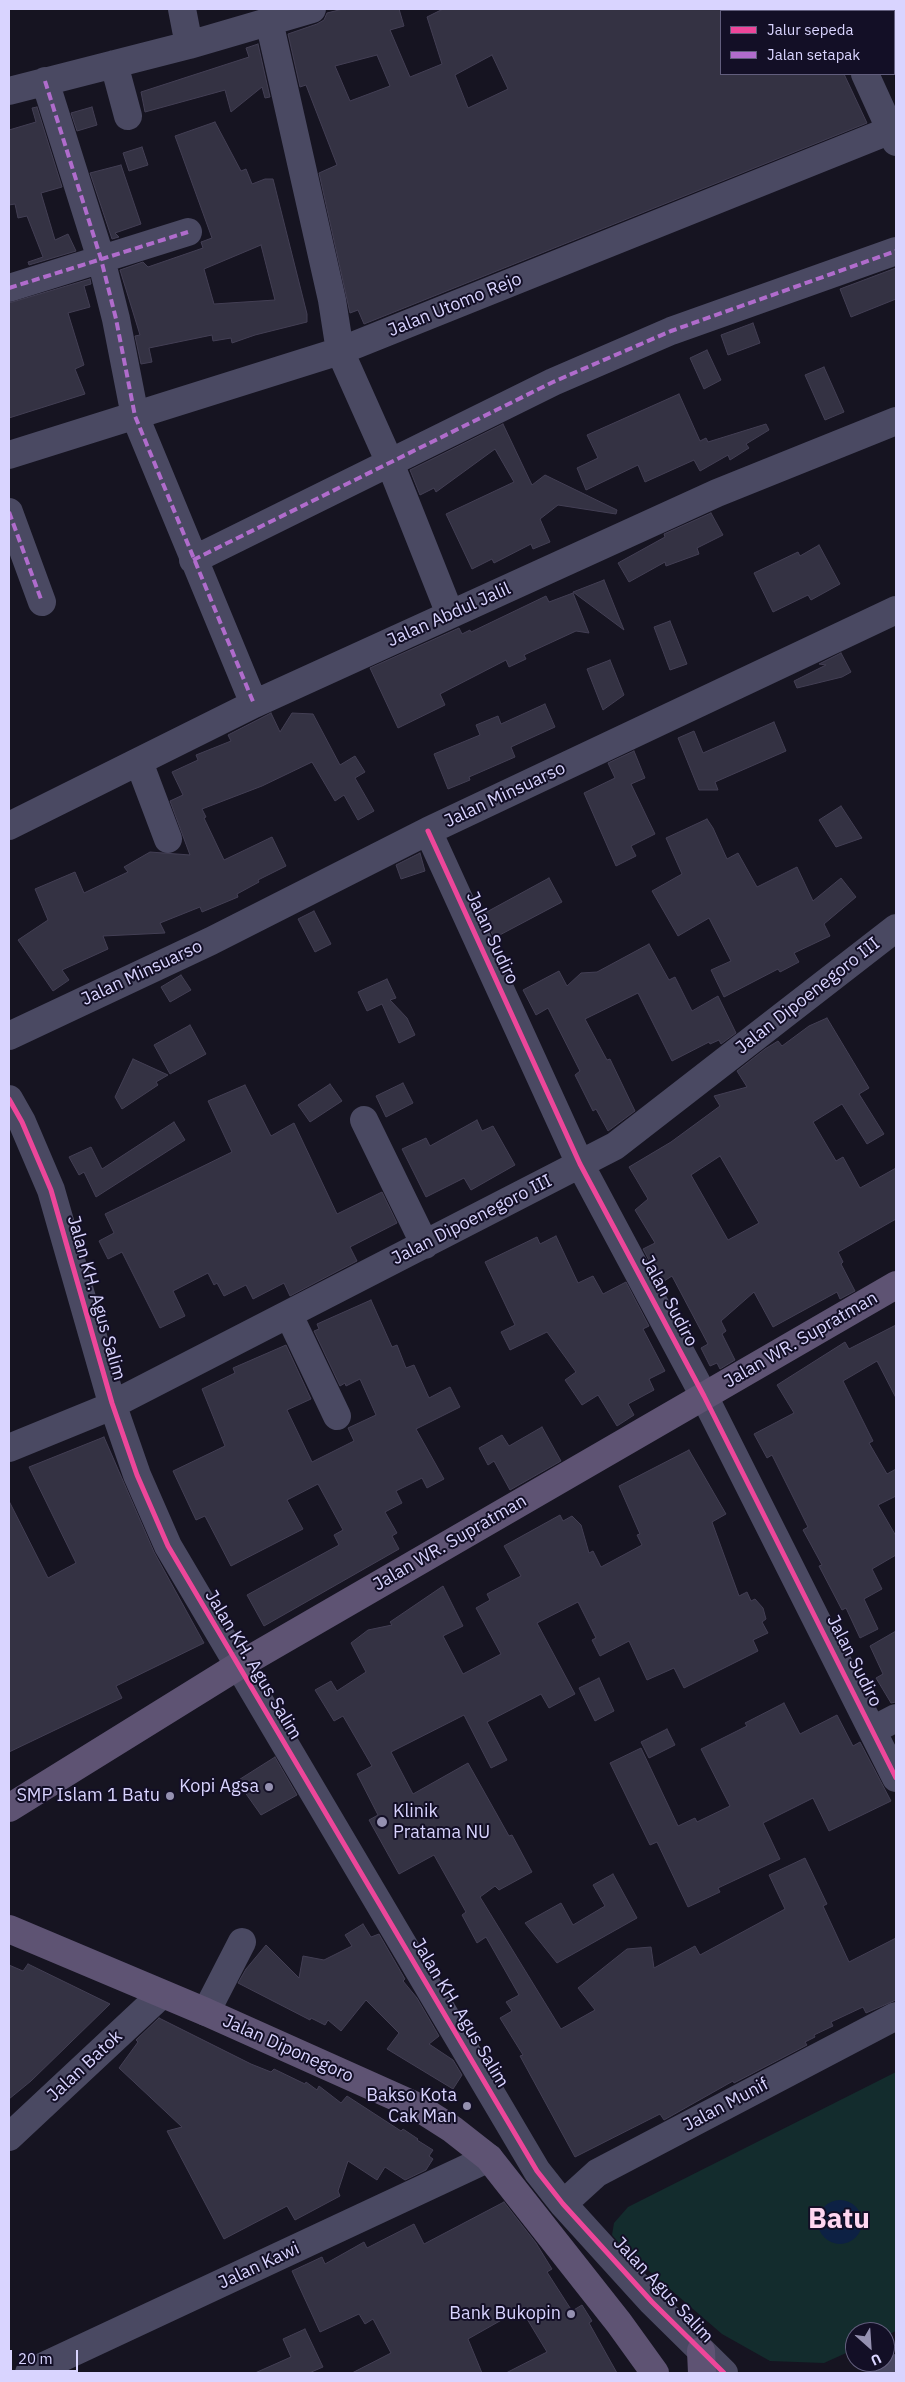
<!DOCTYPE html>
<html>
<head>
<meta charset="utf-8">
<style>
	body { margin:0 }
	#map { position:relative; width:905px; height:2382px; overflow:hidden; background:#161421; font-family:"IBM Plex Sans",sans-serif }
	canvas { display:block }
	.frame { position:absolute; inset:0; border:10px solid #d9d4ff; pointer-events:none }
	.legend { position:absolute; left:720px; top:10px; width:175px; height:65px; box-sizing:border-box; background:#130f26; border:1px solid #625e7d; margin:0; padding:6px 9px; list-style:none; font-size:15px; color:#d9d4ff }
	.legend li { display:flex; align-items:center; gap:10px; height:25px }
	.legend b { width:25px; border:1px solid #625e7d }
	.north { position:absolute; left:845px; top:2322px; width:50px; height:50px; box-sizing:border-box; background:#130f26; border:1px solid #625e7d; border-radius:50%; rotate:154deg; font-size:14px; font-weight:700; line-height:20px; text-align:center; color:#d9d4ff }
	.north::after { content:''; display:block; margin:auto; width:18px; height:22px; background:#9591b1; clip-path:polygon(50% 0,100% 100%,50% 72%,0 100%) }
	.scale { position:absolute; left:10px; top:2350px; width:68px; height:22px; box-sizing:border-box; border:2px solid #d9d4ff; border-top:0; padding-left:6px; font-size:15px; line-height:18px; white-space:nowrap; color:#d9d4ff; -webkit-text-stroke:4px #130f26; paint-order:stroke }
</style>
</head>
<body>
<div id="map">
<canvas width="905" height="2382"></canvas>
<div class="frame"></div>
<ul class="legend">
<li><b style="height:6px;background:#ed469a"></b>Jalur sepeda</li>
<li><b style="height:6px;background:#b06ccc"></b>Jalan setapak</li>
</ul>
<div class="north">U</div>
<div class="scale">20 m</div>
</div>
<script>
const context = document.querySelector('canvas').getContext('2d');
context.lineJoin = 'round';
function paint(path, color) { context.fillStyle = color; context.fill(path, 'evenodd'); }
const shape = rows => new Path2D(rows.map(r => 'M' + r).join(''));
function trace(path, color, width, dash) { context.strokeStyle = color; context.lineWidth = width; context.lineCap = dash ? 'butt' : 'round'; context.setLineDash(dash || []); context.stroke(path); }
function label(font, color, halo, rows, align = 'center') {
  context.font = font + ' "IBM Plex Sans",sans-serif'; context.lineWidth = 4; context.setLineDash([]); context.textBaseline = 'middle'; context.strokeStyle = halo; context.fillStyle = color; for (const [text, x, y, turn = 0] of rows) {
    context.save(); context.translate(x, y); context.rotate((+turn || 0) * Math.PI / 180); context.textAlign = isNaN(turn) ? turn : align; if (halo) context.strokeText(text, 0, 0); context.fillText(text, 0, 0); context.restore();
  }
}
const green = shape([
	[896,2072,896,2331,885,2336,885,2332,855,2332,855,2349,824,2363,770,2361,722,2334,627,2252,612,2235,614,2223,628,2207]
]);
const water = shape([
	'818 2222a22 22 0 1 1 44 0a22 22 0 1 1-44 0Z'
]);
const building = shape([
	[343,9,399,9,404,26,390,30,410,77,442,64,427,17,443,9,721,9,721,74,844,74,867,123,364,324,358,310,350,313,319,173,337,165,306,85,300,87,288,34,317,24,324,20,327,13,343,9],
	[377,55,390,86,350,101,335,66,377,55],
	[492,55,508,89,468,108,455,75,492,55],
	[258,44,270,97,265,98,262,87,231,112,225,90,145,112,141,92,249,57,246,48,258,44],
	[37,107,62,187,41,193,55,240,68,234,76,251,29,265,28,262,43,257,27,216,18,218,15,204,9,205,9,130,36,122,32,108,37,107],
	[92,107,97,125,77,131,71,113,92,107],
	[215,122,241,171,246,169,252,184,265,179,273,179,307,314,307,322,255,335,232,343,231,338,213,341,212,335,149,348,152,362,141,364,135,336,140,335,120,270,143,262,148,267,203,248,201,242,212,238,175,136,215,122],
	[261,245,275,300,214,304,204,269,261,245],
	[142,147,148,165,129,171,123,153,142,147],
	[121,165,141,224,115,233,119,237,112,239,90,173,121,165],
	[896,268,896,299,851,317,840,289,896,268],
	[90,279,91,284,84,286,90,307,68,313,84,365,75,369,85,394,9,418,9,303,90,279],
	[753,323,760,343,728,355,721,335,753,323],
	[707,350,721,380,704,389,690,358,707,350],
	[824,367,844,412,825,420,805,375,824,367],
	[679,394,700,441,706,438,708,442,766,424,769,430,746,444,749,448,730,460,728,455,700,471,694,460,645,482,638,465,586,490,577,468,598,458,587,435,679,394],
	[503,424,532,485,545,475,617,510,616,514,558,505,540,519,550,542,533,549,531,544,494,563,492,559,472,569,446,514,514,482,495,449,436,492,434,488,420,495,410,470,503,424],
	[711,513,723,535,697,548,699,554,666,566,665,562,629,582,618,563,665,537,664,534,711,513],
	[819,545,840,584,811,600,808,595,773,612,754,573,798,552,800,556,819,545],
	[604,580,624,630,573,592,604,580],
	[573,593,589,633,576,631,524,655,526,659,509,667,506,660,440,694,445,705,398,728,370,668,459,628,462,634,470,630,471,632,546,596,549,602,573,593],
	[670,621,687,664,670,670,654,627,670,621],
	[841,653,851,672,842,677,797,688,794,681,826,665,819,664,841,653],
	[610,660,624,695,603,710,587,669,610,660],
	[545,704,555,727,511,747,515,757,469,777,470,780,448,789,434,754,480,735,476,725,498,716,501,724,545,704],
	[271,713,280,732,292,713,313,714,340,765,355,756,365,772,355,778,374,811,358,820,344,795,335,801,312,762,262,786,202,809,206,817,204,818,224,860,272,837,286,866,258,880,259,882,237,894,238,897,202,912,200,907,160,923,165,933,103,936,108,949,62,970,69,980,53,991,18,940,48,920,35,889,75,872,84,893,128,872,124,867,150,852,190,855,170,801,183,795,172,772,198,760,196,755,231,741,228,735,271,713],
	[774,722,786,751,715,782,718,790,699,790,678,738,694,731,703,753,774,722],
	[634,751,645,778,631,784,655,834,631,846,636,856,616,866,584,793,615,778,608,763,634,751],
	[841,806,862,838,836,847,819,820,841,806],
	[707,819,713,828,727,859,738,853,757,887,797,867,813,901,841,878,856,897,824,924,830,936,794,953,799,962,780,972,778,969,724,997,711,970,731,961,709,918,678,936,652,891,682,874,666,838,707,819],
	[420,853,425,871,401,879,396,865,420,853],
	[549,878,562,902,494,938,483,914,549,878],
	[314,911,331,944,315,952,298,919,314,911],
	[649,944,669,980,675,977,692,1011,718,996,736,1033,721,1044,719,1040,710,1044,709,1042,672,1061,638,993,585,1019,607,1060,610,1059,635,1111,608,1131,596,1109,593,1111,575,1075,580,1071,548,1008,536,1015,523,990,559,971,567,986,581,973,597,972,649,944],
	[181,975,191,990,170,1002,161,987,181,975],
	[387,979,396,998,390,1000,407,1018,415,1035,399,1043,382,1004,367,1011,358,992,387,979],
	[827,1018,869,1088,859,1094,884,1134,867,1144,842,1104,813,1122,836,1161,843,1157,860,1188,896,1168,896,1219,838,1252,843,1262,841,1264,855,1291,840,1299,837,1292,773,1327,754,1292,721,1321,726,1331,722,1334,735,1360,720,1369,717,1363,710,1366,701,1348,708,1344,672,1276,661,1283,643,1249,655,1243,635,1210,648,1199,629,1167,671,1142,720,1106,714,1096,747,1087,737,1071,765,1049,778,1041,782,1046,809,1026,827,1018],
	[720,1156,759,1223,728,1240,691,1175,720,1156],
	[190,1025,206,1054,170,1074,154,1045,190,1025],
	[133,1059,168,1075,156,1082,158,1085,122,1109,115,1097,133,1059],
	[403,1083,413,1103,386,1117,376,1096,403,1083],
	[330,1084,342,1101,310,1122,298,1105,330,1084],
	[245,1085,271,1136,294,1123,337,1214,382,1192,397,1223,350,1247,357,1261,290,1296,284,1283,253,1299,246,1285,224,1296,217,1283,214,1285,208,1273,173,1291,185,1316,160,1328,122,1252,108,1259,99,1241,114,1233,105,1214,232,1152,208,1101,245,1085],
	[477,1120,482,1131,493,1126,515,1165,471,1190,464,1178,426,1197,402,1149,426,1138,430,1146,477,1120],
	[174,1122,185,1140,96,1197,84,1172,79,1175,69,1157,91,1147,102,1169,174,1122],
	[556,1236,578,1283,593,1276,603,1294,626,1282,649,1326,643,1329,665,1371,649,1379,654,1390,628,1404,634,1415,617,1426,598,1395,582,1405,565,1380,576,1372,547,1332,510,1350,501,1332,515,1325,485,1262,537,1237,540,1244,556,1236],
	[371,1300,392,1347,397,1345,406,1368,414,1365,429,1398,450,1387,460,1407,416,1429,444,1479,427,1488,422,1478,396,1491,402,1503,385,1512,397,1533,392,1536,399,1549,264,1626,247,1595,339,1545,334,1535,343,1530,318,1484,287,1500,303,1529,231,1566,205,1516,196,1520,173,1471,225,1446,202,1389,235,1373,233,1368,286,1345,311,1399,287,1410,312,1462,354,1441,348,1428,376,1415,360,1379,346,1386,345,1383,340,1386,314,1331,319,1329,317,1324,371,1300],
	[896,1325,896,1398,877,1361,843,1381,873,1441,869,1443,887,1474,896,1469,896,1496,878,1505,896,1536,896,1555,872,1569,882,1589,864,1599,878,1629,860,1638,846,1608,842,1610,819,1566,822,1565,803,1530,808,1527,772,1455,767,1458,754,1434,794,1413,777,1385,845,1342,849,1349,896,1325],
	[542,1427,561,1461,510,1490,494,1461,488,1465,479,1448,502,1435,509,1446,542,1427],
	[104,1437,154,1552,204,1643,116,1686,122,1698,9,1752,9,1501,48,1578,76,1563,29,1467,104,1437],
	[689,1450,726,1514,712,1522,739,1596,747,1592,751,1601,755,1599,763,1608,766,1619,762,1622,768,1633,753,1640,758,1651,684,1688,674,1668,647,1680,629,1641,600,1656,592,1640,596,1638,578,1602,537,1623,575,1694,549,1708,541,1694,487,1722,507,1760,491,1768,464,1715,391,1752,413,1794,468,1763,509,1836,512,1835,532,1872,499,1890,495,1886,480,1897,561,2029,595,2010,578,1988,627,1949,651,1947,654,1968,695,1946,700,1955,785,1909,769,1875,805,1858,827,1904,823,1906,849,1962,896,1938,896,2000,866,2013,863,2007,831,2022,833,2026,814,2035,815,2037,805,2042,807,2045,734,2083,733,2081,664,2120,660,2114,575,2157,520,2056,523,2055,500,2018,512,2011,506,2002,519,1995,486,1937,477,1943,462,1915,466,1912,434,1855,399,1874,369,1820,378,1815,357,1774,372,1766,343,1716,334,1721,315,1690,331,1681,337,1691,366,1672,351,1643,368,1630,392,1625,390,1622,443,1586,463,1626,443,1636,463,1674,501,1654,476,1608,490,1600,487,1594,521,1576,504,1546,560,1515,563,1521,572,1516,581,1525,589,1553,593,1551,601,1567,642,1545,637,1535,640,1534,619,1486,689,1450],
	[896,1631,896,1702,891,1703,876,1678,883,1674,870,1646,896,1631],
	[599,1678,614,1711,595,1721,579,1688,599,1678],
	[784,1703,800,1734,837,1715,853,1746,860,1742,891,1801,829,1831,813,1798,763,1823,780,1859,718,1888,720,1892,688,1907,657,1842,650,1845,610,1763,641,1748,678,1826,695,1818,697,1822,730,1806,701,1749,747,1726,745,1723,784,1703],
	[667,1729,675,1745,649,1758,641,1742,667,1729],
	[275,1757,297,1795,261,1815,237,1781,275,1757],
	[613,1874,637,1918,557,1963,525,1923,561,1903,573,1925,605,1906,593,1885,613,1874],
	[363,1924,371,1937,379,1934,405,1979,403,1981,417,1998,439,2036,429,2044,453,2060,462,2075,453,2089,387,2049,399,2033,366,2000,341,2031,328,2020,325,2025,311,2018,310,2020,238,1983,246,1969,266,1945,299,1978,303,1956,324,1960,352,1946,345,1935,363,1924],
	[28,1964,110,2004,31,2081,9,2099,9,1965,23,1971,28,1964],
	[159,2018,251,2064,271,2072,274,2069,305,2084,306,2082,317,2090,319,2086,341,2103,347,2096,401,2131,403,2129,418,2139,417,2140,433,2150,429,2156,433,2159,426,2170,405,2180,385,2167,377,2180,348,2161,338,2191,340,2196,295,2220,287,2206,224,2239,167,2131,182,2127,119,2068,138,2042,136,2040,159,2018],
	[504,2202,536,2243,552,2269,547,2272,572,2311,582,2305,592,2321,589,2323,617,2373,506,2373,547,2352,521,2309,468,2339,482,2373,352,2373,391,2353,373,2319,365,2324,359,2314,320,2332,292,2271,322,2257,325,2264,364,2242,367,2248,414,2224,424,2244,504,2202],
	[305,2329,323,2367,309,2373,255,2373,291,2357,283,2339,305,2329]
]);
const minor = shape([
	[182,9,189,45],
	[834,9,835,11],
	[269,21,332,300,340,351,390,463,450,614],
	[114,64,128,116],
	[865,74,896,142],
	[45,81,101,259,116,319,135,416,254,704],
	[9,91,189,45,312,9],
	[9,288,188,232],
	[9,455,340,351,896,128],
	[9,512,42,602],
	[193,560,553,382,671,331,896,251],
	[139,762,168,839],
	[9,826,254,704,717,493,896,421],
	[428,831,580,1164,704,1396,896,1778],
	[9,1036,211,941,428,831,896,610],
	[9,1099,22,1122,51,1190,112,1403,137,1475,168,1546,537,2171,563,2204,652,2302,724,2373],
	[364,1120,425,1245],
	[289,1315,337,1416],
	[9,1448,102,1410,615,1146,896,928],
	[873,1730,896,1718],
	[206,2012,242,1942],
	[9,2137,161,1995],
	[563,2204,597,2173,896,2016],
	[29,2373,489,2158],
	[884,2373,896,2368]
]);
const major = shape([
	[9,1808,238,1666,896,1285],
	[9,1929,206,2012,416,2106,452,2129,489,2158,619,2323,655,2373],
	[701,2351,702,2373]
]);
const quiet = shape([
	[45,81,101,259,116,319,135,416,254,704],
	[9,288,188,232],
	[9,512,42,602],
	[193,560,553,382,671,331,896,251]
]);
const cycleway = shape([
	[428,831,580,1164,704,1396,896,1778],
	[9,1099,22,1122,51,1190,112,1403,137,1475,168,1546,537,2171,563,2204,652,2302,724,2373]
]);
const markers = [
	[269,1787,5,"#9591b1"],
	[170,1796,5,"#9591b1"],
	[382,1822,6,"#9591b1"],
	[467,2106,5,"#9591b1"],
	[571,2314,5,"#9591b1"]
];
const streetNames = [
	["Jalan Utomo Rejo",455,305,-22],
	["Jalan Abdul Jalil",449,615,-24],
	["Jalan Minsuarso",505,795,-25],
	["Jalan Sudiro",492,938,65],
	["Jalan Minsuarso",142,973,-25],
	["Jalan Dipoenegoro III",808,996,-38],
	["Jalan Dipoenegoro III",472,1220,-27],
	["Jalan KH. Agus Salim",96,1298,74],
	["Jalan Sudiro",669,1301,62],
	["Jalan WR. Supratman",801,1340,-30],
	["Jalan WR. Supratman",450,1543,-30],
	["Jalan Sudiro",854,1661,63],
	["Jalan KH. Agus Salim",253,1665,59],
	["Jalan KH. Agus Salim",460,2013,59],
	["Jalan Diponegoro",288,2049,24],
	["Jalan Batok",85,2066,-43],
	["Jalan Munif",726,2105,-28],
	["Jalan Kawi",259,2266,-25],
	["Jalan Agus Salim",663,2290,47]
];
const poiNames = [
	["Kopi Agsa",259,1787],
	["SMP Islam 1 Batu",160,1796],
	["Klinik",393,1812,"left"],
	["Pratama NU",393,1833,"left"],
	["Bakso Kota",457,2096],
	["Cak Man",457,2117],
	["Bank Bukopin",561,2314]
];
const townNames = [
	["Batu",839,2220]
];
paint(green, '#132c2d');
paint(water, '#0d2144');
paint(building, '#343243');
trace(building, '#433f54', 1);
trace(minor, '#4a4962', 28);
trace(major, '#5e5373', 28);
trace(quiet, '#b06ccc', 4, [8, 4]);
trace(cycleway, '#ed469a', 5);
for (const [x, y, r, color] of markers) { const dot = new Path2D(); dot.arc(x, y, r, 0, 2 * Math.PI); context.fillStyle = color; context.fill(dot); trace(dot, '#130f26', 2); }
label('18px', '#d9d4ff', '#130f26', streetNames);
label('18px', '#d9d4ff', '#130f26', poiNames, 'right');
label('bold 28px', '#ffd6f0', '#130f26', townNames);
</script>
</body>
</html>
